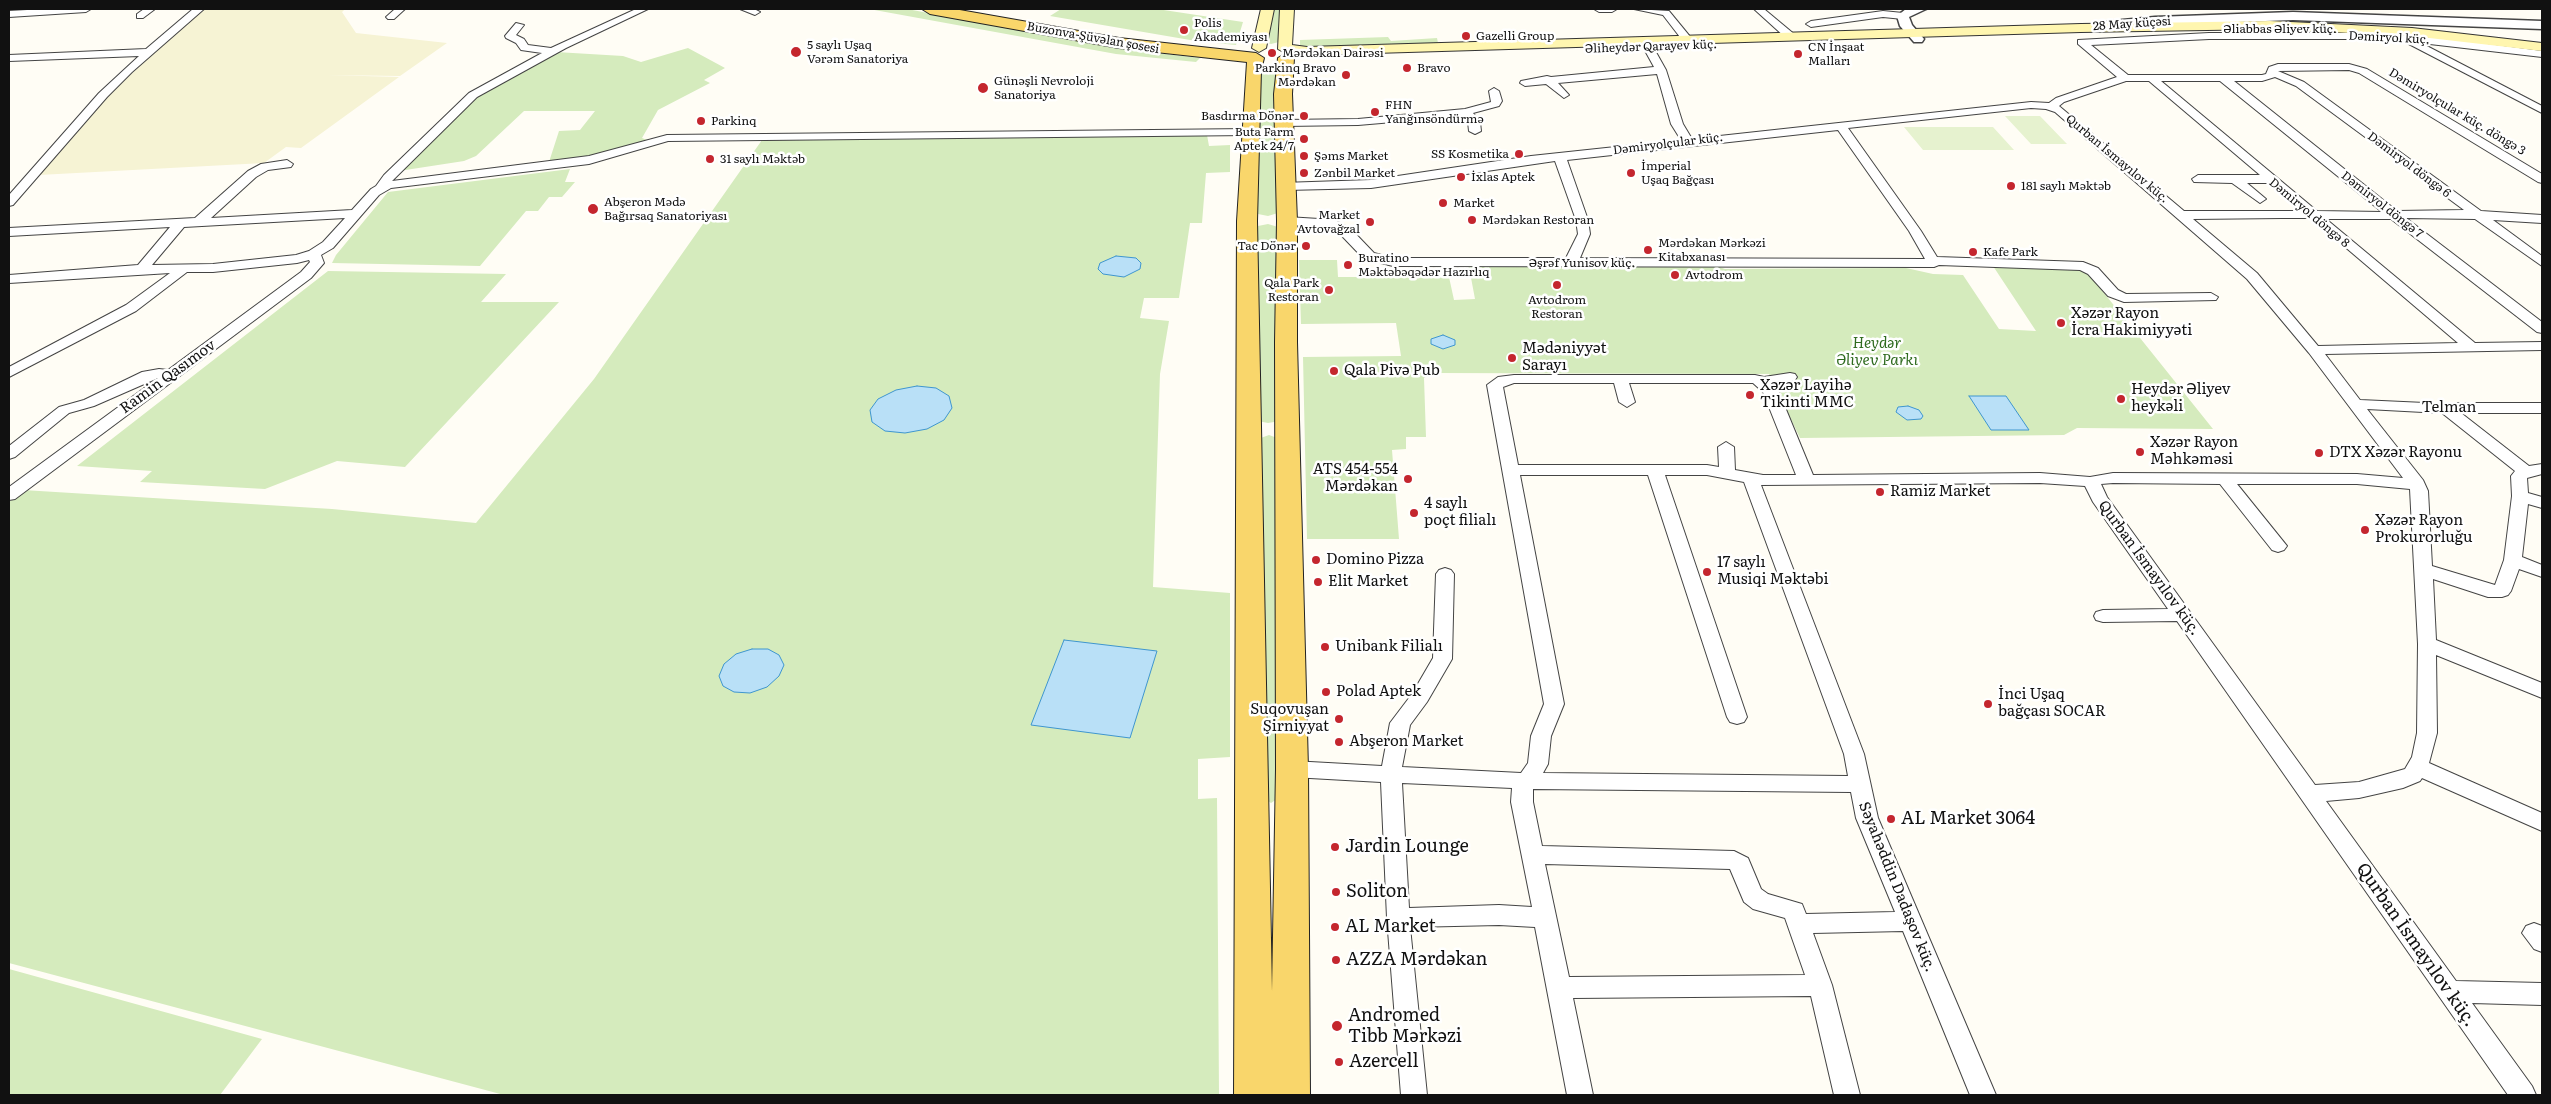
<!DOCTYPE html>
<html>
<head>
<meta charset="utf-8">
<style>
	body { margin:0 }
	#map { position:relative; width:2551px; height:1104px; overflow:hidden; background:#fffdf5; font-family:Literata,serif }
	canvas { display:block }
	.frame { position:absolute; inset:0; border:10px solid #111; pointer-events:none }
</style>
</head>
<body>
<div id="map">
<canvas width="2551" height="1104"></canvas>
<div class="frame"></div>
</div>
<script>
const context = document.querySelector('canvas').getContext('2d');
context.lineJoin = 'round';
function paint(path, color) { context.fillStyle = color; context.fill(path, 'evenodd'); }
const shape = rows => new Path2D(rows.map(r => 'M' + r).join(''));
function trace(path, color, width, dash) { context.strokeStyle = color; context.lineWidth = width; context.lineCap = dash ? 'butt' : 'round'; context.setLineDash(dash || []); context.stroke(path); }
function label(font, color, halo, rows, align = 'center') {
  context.font = font + ' Literata,serif'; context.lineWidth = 5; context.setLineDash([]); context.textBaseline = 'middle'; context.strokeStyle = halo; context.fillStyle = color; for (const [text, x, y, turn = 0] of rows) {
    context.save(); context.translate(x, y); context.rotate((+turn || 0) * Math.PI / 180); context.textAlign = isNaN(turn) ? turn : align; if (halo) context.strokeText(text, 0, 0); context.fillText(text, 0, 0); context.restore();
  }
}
const farmland = shape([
	[205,9,345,9,342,12,356,33,447,43,400,76,327,75,399,77,301,148,286,147,264,163,39,175,99,105,148,58]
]);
const green = shape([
	[869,9,907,9,1114,48,1200,58,1196,62,1116,54],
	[1061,9,1157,9,1243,22,1236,45,1196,41,1050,16],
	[1273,9,1282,9,1279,42,1271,44,1265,42],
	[1388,37,1391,41,1437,38,1438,43,1308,48,1300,45,1300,40],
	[688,48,725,68,704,80,710,83,658,110,642,138,650,141,612,154,549,162,559,131,580,130,595,111,524,111,476,156,464,161,399,171,477,95,556,52,623,56,641,62],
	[1260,64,1277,64,1277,128,1257,128],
	[1207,135,1209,146,1230,145,1230,172,1206,173,1202,223,1190,223,1179,298,1144,298,1140,318,1169,321,1160,374,1153,587,1230,593,1230,757,1198,759,1198,799,1217,798,1219,1095,504,1095,9,963,9,502,23,490,332,509,476,523,594,379,762,140],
	[1257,136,1277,136,1278,213,1268,216,1258,214],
	[570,169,565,182,575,182,562,197,549,197,538,211,526,211,480,266,332,263,336,255,388,192],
	[1268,224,1278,227,1280,421,1268,423,1258,421,1258,226],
	[1299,260,1337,260,1338,277,1449,277,1454,300,1475,299,1469,267,1719,267,1725,269,1906,268,1933,274,1963,275,1999,329,2036,331,1993,266,2084,268,2213,429,2077,428,2064,435,1800,438,1769,374,1434,373,1424,378,1426,437,1406,437,1406,449,1392,450,1399,539,1307,539,1303,357,1401,356,1396,323,1301,324],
	[328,271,506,274,481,302,559,302,405,467,337,461,265,489,140,482,152,471,77,466],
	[1269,435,1280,439,1280,797,1271,803,1262,797,1258,439],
	[9,969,262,1039,220,1095,9,1095]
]);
const pitch = shape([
	[2005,116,2040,116,2067,144,2031,144],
	[1904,127,1993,127,2014,150,1923,150]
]);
const water = shape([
	[1116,256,1136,258,1141,263,1140,269,1124,277,1103,274,1098,269,1100,263,1116,256],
	[1443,335,1455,340,1455,345,1443,349,1431,344,1431,339,1443,335],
	[917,386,936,388,949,396,952,408,944,420,927,429,905,433,885,431,872,422,870,410,878,399,896,390,917,386],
	[1969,396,2006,396,2029,430,1991,430,1969,396],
	[1908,406,1919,410,1923,416,1921,419,1907,420,1896,412,1898,407,1908,406],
	[1064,640,1157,651,1130,738,1031,725,1064,640],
	[752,649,768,649,779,655,784,665,779,676,767,687,750,693,734,692,723,686,719,676,724,664,736,654,752,649]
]);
const minor = shape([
	[45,9,91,9,86,12,9,17,9,11,45,9],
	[144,9,155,9,143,18,137,18,137,14,144,9],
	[193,9,204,9,132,72,107,97,13,205,9,206,9,195,99,93,139,56,9,61,9,55,146,49,193,9],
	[395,9,405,9,394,19,388,19,386,17,395,9],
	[636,9,648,9,566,48,477,97,392,181,589,156,667,135,1250,129,1256,132,1250,135,668,141,589,164,391,188,379,195,333,248,321,255,324,263,311,278,15,499,9,500,9,487,158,378,94,406,69,413,15,457,9,459,9,446,59,407,84,400,142,372,159,369,168,370,301,272,310,262,309,260,297,263,213,272,187,272,136,311,9,377,9,367,126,305,170,273,9,283,9,275,138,265,170,227,9,236,9,228,195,218,248,171,261,164,287,160,293,164,291,167,268,170,256,177,211,218,352,210,371,189,376,186,384,175,469,93,542,53,521,50,516,43,506,38,505,36,516,23,524,25,516,35,524,39,528,45,551,48,636,9],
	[345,218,323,242,309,251,296,255,213,264,152,265,184,227,345,218],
	[740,9,754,9,760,12,755,15,740,9],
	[1594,9,1617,9,1612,12,1599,12,1594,9],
	[1634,9,1669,11,1692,39,1683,41,1663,15,1634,9],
	[1754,9,1764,9,1794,34,1794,38,1786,38,1754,9],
	[1883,11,1903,13,1908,16,1903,19,1883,17,1811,27,1806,24,1811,21,1883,11],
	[2209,33,2363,33,2441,38,2542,51,2542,57,2421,43,2542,106,2542,113,2405,42,2363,39,2209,39,2091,45,2128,75,2262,75,2266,74,2269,67,2278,64,2349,64,2367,69,2542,174,2542,183,2538,182,2359,73,2349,70,2278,71,2304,82,2481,211,2542,215,2542,223,2493,220,2542,256,2542,266,2475,219,2406,218,2542,322,2542,333,2537,332,2391,219,2326,219,2475,343,2542,342,2542,350,2325,354,2360,400,2425,403,2542,403,2542,413,2461,413,2529,466,2542,464,2542,474,2527,478,2528,493,2542,497,2542,508,2528,504,2522,557,2542,565,2542,577,2519,569,2511,591,2508,595,2502,597,2488,597,2433,579,2436,640,2542,683,2542,698,2436,655,2437,733,2429,763,2542,813,2542,831,2422,778,2420,781,2403,788,2359,798,2326,801,2456,981,2542,983,2542,1005,2472,1003,2532,1086,2536,1095,2508,1095,2177,621,2103,622,2096,620,2094,616,2096,612,2103,610,2168,609,2093,502,2085,486,2040,483,1761,485,1864,754,1878,818,1996,1095,1970,1095,1903,931,1813,933,1832,985,1860,1095,1834,1095,1811,996,1573,998,1593,1095,1567,1095,1535,927,1499,925,1410,927,1427,1095,1401,1095,1387,918,1381,782,1292,777,1285,775,1282,769,1285,763,1292,761,1382,766,1390,723,1412,694,1433,658,1436,574,1439,570,1445,568,1451,570,1454,574,1452,659,1427,702,1410,725,1402,767,1521,773,1528,763,1531,736,1544,704,1487,385,1498,377,1514,375,1755,375,1764,377,1790,373,1795,374,1797,377,1795,380,1773,385,1778,390,1813,475,2040,473,2090,477,2113,473,2357,474,2403,478,2309,353,2247,279,2055,112,2046,109,2031,108,1848,128,1921,231,1937,257,2083,262,2098,268,2118,290,2126,294,2211,293,2218,297,2216,300,2124,302,2108,296,2088,274,2080,270,1939,265,1934,267,1393,266,1364,259,1341,235,1327,227,1287,225,1281,221,1287,217,1335,220,1351,229,1374,253,1393,258,1566,258,1578,234,1576,220,1555,161,1371,188,1286,190,1280,186,1282,183,1371,180,1531,156,1681,140,1671,124,1657,74,1558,83,1569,95,1564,98,1546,84,1525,86,1520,83,1521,81,1547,76,1551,77,1654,67,1643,47,1648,44,1652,45,1666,70,1683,124,1692,139,2031,102,2049,103,2056,98,2117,77,2078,44,2078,40,2209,33],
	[2275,77,2296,86,2464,210,2397,211,2234,81,2262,81,2275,77],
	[2126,81,2149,81,2260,175,2198,175,2192,179,2194,182,2232,183,2260,203,2266,199,2247,183,2268,183,2301,211,2184,211,2059,106,2064,102,2126,81],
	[2161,81,2220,81,2382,212,2317,211,2161,81],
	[1838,130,1909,231,1925,259,1580,258,1590,234,1588,220,1567,160,1838,130],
	[2282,218,2311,218,2458,343,2318,346,2257,273,2193,219,2282,218],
	[1514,383,1614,383,1619,402,1627,407,1635,402,1629,383,1753,383,1763,392,1796,475,1763,475,1735,470,1734,447,1726,442,1718,447,1719,467,1707,465,1518,465,1503,387,1514,383],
	[2367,409,2442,413,2515,471,2511,476,2512,496,2504,560,2495,585,2432,566,2428,491,2423,480,2367,409],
	[1520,475,1648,475,1727,717,1730,722,1737,724,1744,722,1747,717,1665,475,1707,475,1744,482,1844,754,1848,776,1543,773,1548,764,1551,736,1564,704,1520,475],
	[2113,483,2220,484,2272,550,2278,552,2284,550,2287,546,2237,484,2357,484,2410,489,2418,644,2417,733,2412,757,2405,769,2359,782,2315,785,2107,497,2101,484,2113,483],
	[1402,783,1512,788,1511,802,1532,907,1499,905,1409,908,1402,783],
	[1533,789,1851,792,1856,818,1895,912,1806,914,1802,904,1768,894,1761,889,1748,858,1734,851,1542,846,1533,802,1533,789],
	[1545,864,1730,869,1744,902,1753,909,1785,918,1805,975,1569,977,1545,864],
	[1494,88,1499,91,1502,101,1499,106,1473,113,1480,122,1481,131,1475,134,1469,131,1468,122,1463,116,1358,125,1284,126,1278,123,1284,120,1358,119,1465,109,1491,102,1489,91,1494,88],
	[2534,923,2542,926,2542,952,2534,949,2522,933,2526,926,2534,923]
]);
const tertiary = shape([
	[1926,9,1909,17,1912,25,1924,39,1922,42,1914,42,1900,26,1897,16,1906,9,1926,9],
	[2293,12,2542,21,2542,29,2293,20,2155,25,2101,30,2095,26,2101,22,2155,17,2293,12]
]);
const secondary = shape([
	[1261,9,1274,9,1266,48,1259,52,1252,48,1261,9],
	[1280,9,1294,9,1292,45,1307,47,2081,24,2270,21,2412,28,2542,43,2542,51,2412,36,2270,29,2081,32,1307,55,1285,53,1278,49,1280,9]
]);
const primary = shape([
	[922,9,954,9,1119,38,1256,53,1264,58,1261,70,1257,221,1272,991,1276,769,1275,342,1277,221,1274,94,1278,58,1286,53,1294,58,1292,94,1297,221,1297,342,1308,769,1310,1095,1234,1095,1237,221,1247,62,1119,48,930,14,922,9]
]);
const markers = [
	[1184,30,5,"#c4262e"],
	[1466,36,5,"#c4262e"],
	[796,52,6,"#c4262e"],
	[1272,53,5,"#c4262e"],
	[1798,54,5,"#c4262e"],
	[1407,68,5,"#c4262e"],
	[1346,75,5,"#c4262e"],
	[983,88,6,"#c4262e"],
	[1375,112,5,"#c4262e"],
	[1304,116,5,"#c4262e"],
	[701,121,5,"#c4262e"],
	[1304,139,5,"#c4262e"],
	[1519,154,5,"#c4262e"],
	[1304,156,5,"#c4262e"],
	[710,159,5,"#c4262e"],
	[1304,173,5,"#c4262e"],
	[1631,173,5,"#c4262e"],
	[1461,177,5,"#c4262e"],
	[2011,186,5,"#c4262e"],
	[1443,203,5,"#c4262e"],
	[593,209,6,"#c4262e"],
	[1472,220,5,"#c4262e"],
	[1370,222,5,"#c4262e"],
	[1306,246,5,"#c4262e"],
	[1648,250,5,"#c4262e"],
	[1973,252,5,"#c4262e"],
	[1348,265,5,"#c4262e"],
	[1675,275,5,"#c4262e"],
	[1557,285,5,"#c4262e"],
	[1329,290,5,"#c4262e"],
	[2061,323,5,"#c4262e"],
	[1512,358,5,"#c4262e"],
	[1334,371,5,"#c4262e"],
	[1750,395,5,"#c4262e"],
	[2121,399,5,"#c4262e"],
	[2140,452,5,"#c4262e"],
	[2319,453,5,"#c4262e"],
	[1408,479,5,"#c4262e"],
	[1880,492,5,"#c4262e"],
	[1414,513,5,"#c4262e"],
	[2365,530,5,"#c4262e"],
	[1316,560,5,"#c4262e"],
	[1707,572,5,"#c4262e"],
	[1318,582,5,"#c4262e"],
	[1325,647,5,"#c4262e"],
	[1326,692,5,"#c4262e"],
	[1988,704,5,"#c4262e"],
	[1339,719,5,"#c4262e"],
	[1339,742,5,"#c4262e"],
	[1891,819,5,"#c4262e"],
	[1335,847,5,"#c4262e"],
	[1336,892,5,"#c4262e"],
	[1335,927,5,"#c4262e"],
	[1336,960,5,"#c4262e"],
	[1337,1026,6,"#c4262e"],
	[1339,1062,5,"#c4262e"]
];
const farPoinames = [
	["Polis",1194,23],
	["Akademiyası",1194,37],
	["Gazelli Group",1476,36],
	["5 saylı Uşaq",807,45],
	["Vərəm Sanatoriya",807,59],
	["CN İnşaat",1808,47],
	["Malları",1808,61],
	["Mərdəkan Dairəsi",1282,53],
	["Parkinq Bravo",1336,68,"right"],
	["Mərdəkan",1336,82,"right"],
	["Bravo",1417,68],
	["Günəşli Nevroloji",994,81],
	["Sanatoriya",994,95],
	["FHN",1385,105],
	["Yanğınsöndürmə",1385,119],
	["Basdırma Dönər",1294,116,"right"],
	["Parkinq",711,121],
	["Buta Farm",1294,132,"right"],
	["Aptek 24/7",1294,146,"right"],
	["SS Kosmetika",1509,154,"right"],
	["Şəms Market",1314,156],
	["31 saylı Məktəb",720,159],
	["İmperial",1641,166],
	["Uşaq Bağçası",1641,180],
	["Zənbil Market",1314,173],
	["İxlas Aptek",1471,177],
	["181 saylı Məktəb",2021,186],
	["Abşeron Mədə",604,202],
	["Bağırsaq Sanatoriyası",604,216],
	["Market",1453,203],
	["Market",1360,215,"right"],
	["Avtovağzal",1360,229,"right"],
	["Mərdəkan Restoran",1482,220],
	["Mərdəkan Mərkəzi",1658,243],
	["Kitabxanası",1658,257],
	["Tac Dönər",1296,246,"right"],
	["Kafe Park",1983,252],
	["Buratino",1358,258],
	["Məktəbəqədər Hazırlıq",1358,272],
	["Avtodrom",1685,275],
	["Qala Park",1319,283,"right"],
	["Restoran",1319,297,"right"],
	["Avtodrom",1557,300,"center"],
	["Restoran",1557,314,"center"]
];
const farStreetnames = [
	["28 May küçəsi",2132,24,-4],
	["Əliabbas Əliyev küç.",2280,29],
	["Buzonva-Şüvəlan şosesi",1093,38,10],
	["Dəmiryol küç.",2389,38,3],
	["Əliheydər Qarayev küç.",1651,47,-2],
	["Dəmiryolçular küç. döngə 3",2457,112,31],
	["Dəmiryolçular küç.",1668,144,-7],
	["Qurban İsmayılov küç.",2117,159,40],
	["Dəmiryol döngə 6",2409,165,37],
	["Dəmiryol döngə 7",2382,205,38],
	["Dəmiryol döngə 8",2309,213,40],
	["Əşrəf Yunisov küç.",1582,263]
];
const poiNames = [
	["Xəzər Rayon",2071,314],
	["İcra Hakimiyyəti",2071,331],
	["Mədəniyyət",1522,349],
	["Sarayı",1522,366],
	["Qala Pivə Pub",1344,371],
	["Xəzər Layihə",1760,386],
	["Tikinti MMC",1760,403],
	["Heydər Əliyev",2131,390],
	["heykəli",2131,407],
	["Xəzər Rayon",2150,443],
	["Məhkəməsi",2150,460],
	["DTX Xəzər Rayonu",2329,453],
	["ATS 454-554",1398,470,"right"],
	["Mərdəkan",1398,487,"right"],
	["Ramiz Market",1890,492],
	["4 saylı",1424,504],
	["poçt filialı",1424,521],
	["Xəzər Rayon",2375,521],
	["Prokurorluğu",2375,538],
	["Domino Pizza",1326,560],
	["17 saylı",1717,563],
	["Musiqi Məktəbi",1717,580],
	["Elit Market",1328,582],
	["Unibank Filialı",1335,647],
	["Polad Aptek",1336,692],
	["İnci Uşaq",1998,695],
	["bağçası SOCAR",1998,712],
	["Suqovuşan",1329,710,"right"],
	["Şirniyyat",1329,727,"right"],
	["Abşeron Market",1349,742]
];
const parkNames = [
	["Heydər",1877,344],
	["Əliyev Parkı",1877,361]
];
const streetNames = [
	["Ramin Qasımov",168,377,-36],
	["Telman",2449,408],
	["Qurban İsmayılov küç.",2149,568,54],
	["Səyahəddin Dadaşov küç.",1897,887,68]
];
const nearPoinames = [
	["AL Market 3064",1901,819],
	["Jardin Lounge",1345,847],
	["Soliton",1346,892],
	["AL Market",1345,927],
	["AZZA Mərdəkan",1346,960],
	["Andromed",1348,1016],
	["Tibb Mərkəzi",1348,1037],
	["Azercell",1349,1062]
];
const nearStreetnames = [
	["Qurban İsmayılov küç.",2416,945,55]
];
paint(farmland, '#f6f3d4');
paint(green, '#d5ebbd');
paint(pitch, '#e6f2cf');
paint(water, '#b9e0f7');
trace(water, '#3f96cf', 1);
trace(minor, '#444', 2);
trace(tertiary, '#444', 3);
trace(secondary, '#333', 2);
trace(primary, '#222', 2);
paint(minor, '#fff');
paint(tertiary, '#fff');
paint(secondary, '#fff6b0');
paint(primary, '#f9d66b');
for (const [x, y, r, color] of markers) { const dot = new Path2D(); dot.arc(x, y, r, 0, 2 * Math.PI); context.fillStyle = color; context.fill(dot); trace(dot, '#fff', 2); }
label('12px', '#111', '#fff', farPoinames, 'left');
label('12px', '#111', '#fff', farStreetnames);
label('15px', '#111', '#fff', poiNames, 'left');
label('italic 15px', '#2f6b1f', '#fff', parkNames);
label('15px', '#111', '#fff', streetNames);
label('18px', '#111', '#fff', nearPoinames, 'left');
label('18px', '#111', '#fff', nearStreetnames);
</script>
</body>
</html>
